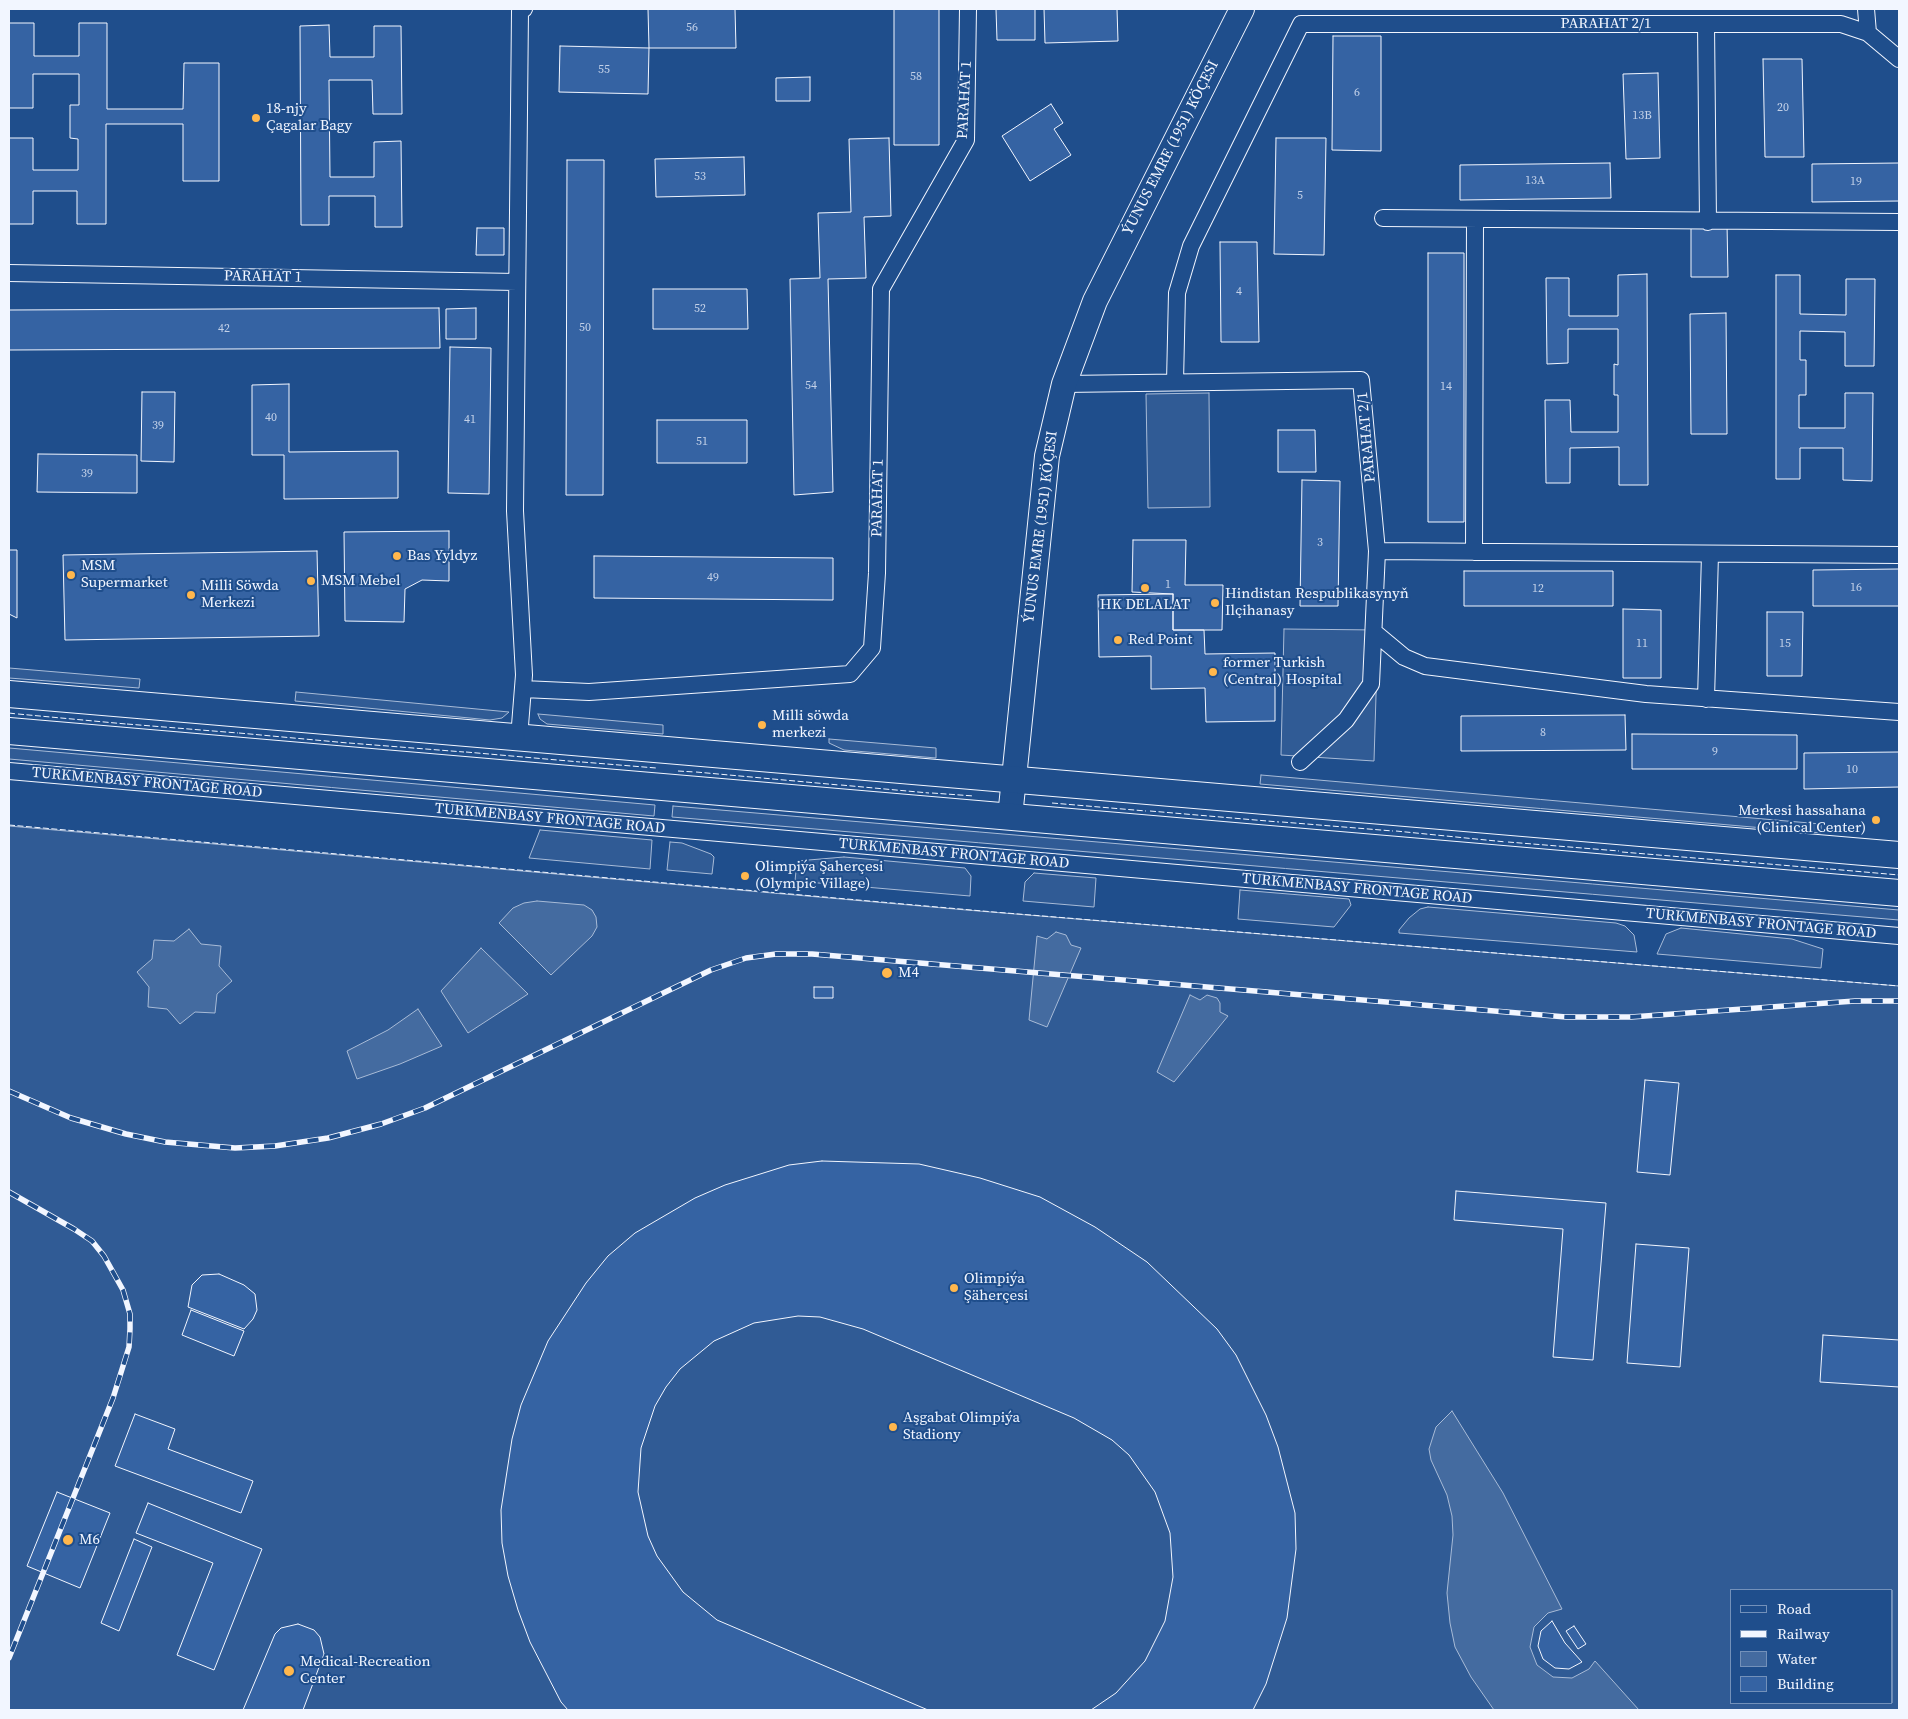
<!DOCTYPE html>
<html>
<head>
<meta charset="utf-8">
<style>
	body { margin:0 }
	#map { position:relative; width:1908px; height:1719px; overflow:hidden; background:#1f4e8c; font-family:"Source Serif 4",serif }
	canvas { display:block }
	.frame { position:absolute; inset:0; border:10px solid #f2f6ff; pointer-events:none }
	.legend { position:absolute; left:1730px; top:1589px; width:162px; height:115px; box-sizing:border-box; background:#1f4e8c; border:1px solid #7391ba; margin:0; padding:6px 9px; list-style:none; font-size:15px; color:#f2f6ff }
	.legend li { display:flex; align-items:center; gap:10px; height:25px }
	.legend b { width:25px; border:1px solid #7391ba }
</style>
</head>
<body>
<div id="map">
<canvas width="1908" height="1719"></canvas>
<div class="frame"></div>
<ul class="legend">
<li><b style="height:6px;background:#1f4e8c"></b>Road</li>
<li><b style="height:6px;background:#f2f6ff"></b>Railway</li>
<li><b style="height:14px;background:#446ba0"></b>Water</li>
<li><b style="height:14px;background:#3563a3"></b>Building</li>
</ul>
</div>
<script>
const context = document.querySelector('canvas').getContext('2d');
context.lineJoin = 'round';
function paint(path, color) { context.fillStyle = color; context.fill(path, 'evenodd'); }
const shape = rows => new Path2D(rows.map(r => 'M' + r).join(''));
function trace(path, color, width, dash) { context.strokeStyle = color; context.lineWidth = width; context.lineCap = dash ? 'butt' : 'round'; context.setLineDash(dash || []); context.stroke(path); }
function label(font, color, halo, rows, align = 'center') {
  context.font = font + ' "Source Serif 4",serif'; context.lineWidth = 4; context.setLineDash([]); context.textBaseline = 'middle'; context.strokeStyle = halo; context.fillStyle = color; for (const [text, x, y, turn = 0] of rows) {
    context.save(); context.translate(x, y); context.rotate((+turn || 0) * Math.PI / 180); context.textAlign = isNaN(turn) ? turn : align; if (halo) context.strokeText(text, 0, 0); context.fillText(text, 0, 0); context.restore();
  }
}
const built = shape([
	[1209,393,1210,507,1148,508,1146,394,1209,393],
	[1284,629,1378,630,1374,761,1281,755,1284,629],
	[9,668,140,679,139,688,9,678,9,668],
	[296,692,509,712,502,718,490,720,295,701,296,692],
	[538,714,663,725,663,734,547,724,540,719,538,714],
	[829,739,936,748,936,758,844,750,829,743,829,739],
	[9,748,655,805,654,816,9,759,9,748],
	[1261,775,1821,824,1821,833,1260,784,1261,775],
	[673,806,1899,910,1899,920,672,817,673,806],
	[9,826,966,910,1899,986,1899,1710,9,1710,9,826],
	[1732,1590,1892,1590,1892,1703,1732,1703,1732,1590],
	[540,830,652,840,650,869,529,858,540,830],
	[670,842,682,843,711,854,714,857,712,874,667,870,670,842],
	[844,857,965,868,971,876,970,896,795,881,797,861,844,857],
	[1034,873,1096,878,1094,907,1023,901,1025,882,1034,873],
	[1240,890,1349,899,1351,905,1334,927,1238,919,1240,890],
	[1428,907,1616,923,1625,926,1634,935,1637,952,1399,933,1399,930,1409,918,1420,909,1428,907],
	[1681,928,1792,939,1823,949,1821,968,1657,954,1666,934,1681,928]
]);
const water = shape([
	[537,901,584,905,592,910,596,917,597,927,592,936,551,975,499,923,513,908,524,903,537,901],
	[189,929,201,944,221,946,219,966,232,981,217,994,215,1013,195,1012,180,1024,167,1009,148,1007,149,987,137,972,152,959,154,940,174,941,189,929],
	[1056,932,1066,935,1071,945,1081,948,1047,1027,1029,1020,1037,936,1047,939,1056,932],
	[481,948,528,994,468,1033,441,991,481,948],
	[1190,995,1200,1000,1207,995,1217,998,1220,1003,1220,1012,1228,1016,1174,1082,1157,1072,1190,995],
	[418,1009,442,1046,400,1064,357,1079,347,1051,388,1030,418,1009],
	[1452,1411,1503,1493,1562,1609,1548,1613,1534,1627,1530,1647,1537,1665,1553,1677,1572,1678,1589,1669,1595,1661,1639,1710,1494,1710,1471,1677,1455,1647,1450,1623,1447,1593,1453,1535,1452,1516,1447,1495,1431,1460,1429,1449,1436,1427,1452,1411]
]);
const building = shape([
	[648,9,735,9,736,48,649,48,648,9],
	[894,9,939,9,939,145,894,145,894,9],
	[996,9,1035,9,1035,40,997,40,996,9],
	[1044,9,1117,9,1118,41,1045,43,1044,9],
	[9,23,34,23,34,56,79,56,79,23,107,23,107,109,183,109,184,63,219,63,219,181,183,181,183,124,106,124,106,224,77,224,77,191,33,191,33,224,9,224,9,138,33,138,33,170,78,170,78,139,70,138,70,105,79,105,79,74,33,74,33,108,9,108,9,23],
	[329,25,330,57,374,57,374,26,401,26,402,114,373,114,372,80,329,80,330,177,374,177,374,142,401,141,402,227,375,227,375,196,329,196,329,225,301,225,300,26,329,25],
	[1333,36,1381,36,1381,151,1332,150,1333,36],
	[560,46,649,48,648,94,559,92,560,46],
	[1763,59,1802,59,1804,157,1765,157,1763,59],
	[1658,73,1660,158,1626,159,1623,74,1658,73],
	[810,77,810,101,776,101,776,78,810,77],
	[1051,104,1063,123,1054,129,1071,155,1030,181,1002,136,1051,104],
	[889,138,891,216,864,217,866,278,828,279,833,492,794,495,790,279,820,278,818,213,851,212,849,139,889,138],
	[1276,138,1326,138,1324,255,1274,254,1276,138],
	[744,157,745,195,656,197,655,159,744,157],
	[567,160,604,160,603,495,566,495,567,160],
	[1610,163,1611,198,1460,200,1460,165,1610,163],
	[1899,163,1899,201,1812,202,1812,164,1899,163],
	[1727,223,1728,277,1691,277,1691,224,1727,223],
	[477,228,504,228,504,255,476,255,477,228],
	[1220,242,1257,242,1259,342,1221,342,1220,242],
	[1428,253,1464,253,1464,522,1428,522,1428,253],
	[1647,274,1648,485,1619,485,1619,447,1570,448,1570,483,1546,483,1545,400,1570,400,1571,432,1618,432,1618,395,1614,395,1614,364,1618,365,1618,329,1568,329,1568,363,1547,364,1546,278,1569,278,1569,316,1618,316,1618,275,1647,274],
	[1776,275,1800,275,1800,314,1846,315,1846,279,1875,279,1874,366,1845,366,1845,332,1800,331,1800,360,1806,360,1806,395,1799,395,1799,428,1845,428,1845,393,1873,393,1872,481,1843,480,1843,448,1800,448,1800,479,1776,479,1776,275],
	[653,289,747,289,748,329,653,329,653,289],
	[439,308,440,348,9,350,9,310,439,308],
	[476,308,476,339,446,339,446,309,476,308],
	[1726,313,1727,434,1691,434,1690,314,1726,313],
	[450,347,491,348,489,494,448,493,450,347],
	[289,384,289,452,398,451,398,498,284,499,284,455,252,455,252,385,289,384],
	[142,392,175,392,174,462,141,461,142,392],
	[657,420,747,420,747,463,657,463,657,420],
	[1278,430,1315,430,1316,472,1278,472,1278,430],
	[38,454,137,455,137,493,37,492,38,454],
	[1302,480,1340,481,1338,606,1300,606,1302,480],
	[449,531,449,581,422,580,405,589,404,622,345,621,344,532,449,531],
	[1133,540,1186,540,1185,585,1223,585,1222,630,1173,630,1173,594,1132,592,1133,540],
	[9,550,17,550,17,618,9,614,9,550],
	[317,551,319,636,65,640,63,555,317,551],
	[594,556,833,558,833,600,594,598,594,556],
	[1899,569,1899,606,1813,606,1813,570,1899,569],
	[1464,571,1613,571,1613,606,1464,606,1464,571],
	[1173,594,1173,630,1204,630,1205,654,1275,653,1275,721,1206,722,1205,688,1151,689,1151,656,1099,657,1098,595,1173,594],
	[1623,609,1661,610,1661,678,1623,678,1623,609],
	[1767,612,1803,612,1802,676,1767,676,1767,612],
	[1625,715,1626,750,1461,751,1461,716,1625,715],
	[1632,734,1797,735,1797,769,1632,769,1632,734],
	[1899,752,1899,787,1804,789,1804,753,1899,752],
	[814,987,833,987,833,998,814,998,814,987],
	[1645,1080,1679,1083,1670,1175,1637,1172,1645,1080],
	[822,1161,919,1164,980,1178,1040,1197,1095,1227,1147,1262,1217,1329,1236,1355,1266,1415,1278,1447,1295,1513,1296,1549,1287,1618,1266,1684,1253,1710,1091,1710,1116,1693,1145,1661,1165,1621,1173,1577,1170,1533,1155,1492,1129,1455,1112,1440,1074,1418,863,1329,820,1317,798,1316,754,1323,714,1341,680,1369,666,1387,655,1406,641,1448,638,1492,648,1536,657,1556,683,1592,717,1620,928,1710,568,1710,561,1702,530,1642,518,1610,508,1576,502,1543,501,1510,512,1439,521,1405,548,1341,586,1283,608,1256,635,1233,695,1198,725,1185,789,1165,822,1161],
	[1456,1191,1606,1203,1593,1360,1553,1357,1563,1229,1454,1220,1456,1191],
	[1636,1244,1689,1248,1680,1367,1627,1363,1636,1244],
	[219,1274,244,1285,255,1294,257,1310,253,1319,244,1329,188,1307,192,1285,202,1275,219,1274],
	[191,1310,244,1331,234,1356,182,1335,191,1310],
	[1823,1335,1899,1340,1899,1387,1820,1382,1823,1335],
	[135,1414,175,1429,168,1449,253,1481,241,1513,115,1466,135,1414],
	[57,1492,110,1513,80,1588,27,1566,57,1492],
	[148,1503,262,1549,214,1670,177,1655,213,1563,136,1533,148,1503],
	[134,1539,152,1547,119,1631,101,1623,134,1539],
	[1552,1621,1565,1643,1582,1662,1569,1669,1555,1668,1543,1659,1538,1646,1541,1631,1552,1621],
	[298,1624,314,1630,320,1637,324,1654,303,1710,243,1710,275,1634,281,1628,298,1624],
	[1574,1626,1586,1644,1578,1649,1566,1631,1574,1626]
]);
const street = shape([
	[1866,9,1868,33],
	[1706,24,1708,222],
	[1383,218,1899,222],
	[9,273,517,282],
	[1175,382,1177,293,1191,246,1301,24,1841,24,1868,33,1899,59],
	[1064,384,1361,380,1377,551,1371,684,1346,720,1300,762],
	[1377,551,1899,555],
	[1474,552,1475,219],
	[1374,632,1404,657,1425,666,1646,694,1899,712],
	[523,689,589,692,850,674,872,648,877,573,881,289,966,140,968,9],
	[1706,699,1710,554],
	[519,738,524,675,515,511,520,11,524,9],
	[9,771,1899,936]
]);
const secondary = shape([
	[1010,817,1047,456,1064,384,1095,301,1242,9]
]);
const primary = shape([
	[9,694,1899,855],
	[9,731,1899,893]
]);
const rail = shape([
	[9,1091,71,1118,126,1134,165,1142,235,1148,275,1146,328,1138,381,1124,425,1108,711,970,746,958,776,954,812,954,1566,1017,1631,1017,1855,1001,1899,1001],
	[9,1192,74,1229,92,1241,104,1256,123,1290,130,1314,130,1329,129,1347,113,1398,9,1658]
]);
const fence = shape([
	[9,713,17,714],
	[18,714,126,724],
	[127,724,238,733],
	[239,733,348,743],
	[349,743,464,752],
	[466,752,580,762],
	[582,762,656,768],
	[678,771,695,772],
	[696,772,839,785],
	[841,785,929,793],
	[932,793,974,796],
	[1052,803,1146,811],
	[1150,811,1279,822],
	[1282,822,1393,831],
	[9,825,994,912,1899,986],
	[1396,831,1506,842],
	[1508,842,1619,851],
	[1622,852,1731,861],
	[1733,861,1828,869],
	[1830,869,1899,875]
]);
const markers = [
	[256,118,5,"#ffb74d"],
	[397,556,5,"#ffb74d"],
	[71,575,5,"#ffb74d"],
	[311,581,5,"#ffb74d"],
	[1145,588,5,"#ffb74d"],
	[191,595,5,"#ffb74d"],
	[1215,603,5,"#ffb74d"],
	[1118,640,5,"#ffb74d"],
	[1213,672,5,"#ffb74d"],
	[762,725,5,"#ffb74d"],
	[1876,820,5,"#ffb74d"],
	[745,876,5,"#ffb74d"],
	[887,973,6,"#ffb74d"],
	[954,1288,5,"#ffb74d"],
	[893,1427,5,"#ffb74d"],
	[68,1540,6,"#ffb74d"],
	[289,1671,6,"#ffb74d"]
];
const numberNames = [
	["56",692,28],
	["55",604,70],
	["58",916,77],
	["6",1357,93],
	["20",1783,108],
	["13B",1642,116],
	["53",700,177],
	["13A",1535,181],
	["19",1856,182],
	["5",1300,196],
	["4",1239,292],
	["52",700,309],
	["50",585,328],
	["42",224,329],
	["54",811,386],
	["14",1446,387],
	["40",271,418],
	["41",470,420],
	["39",158,426],
	["51",702,442],
	["39",87,474],
	["3",1320,543],
	["49",713,578],
	["1",1168,585],
	["16",1856,588],
	["12",1538,589],
	["11",1642,644],
	["15",1785,644],
	["8",1543,733],
	["9",1715,752],
	["10",1852,770]
];
const streetNames = [
	["PARAHAT 2/1",1606,24],
	["PARAHAT 1",965,100,-87],
	["ÝUNUS EMRE (1951) KÖÇESI",1171,148,-63],
	["PARAHAT 1",263,277,1],
	["PARAHAT 2/1",1367,437,-95],
	["PARAHAT 1",878,498,-89],
	["ÝUNUS EMRE (1951) KÖÇESI",1041,527,-83],
	["TURKMENBASY FRONTAGE ROAD",147,783,5],
	["TURKMENBASY FRONTAGE ROAD",550,819,5],
	["TURKMENBASY FRONTAGE ROAD",954,854,5],
	["TURKMENBASY FRONTAGE ROAD",1357,889,5],
	["TURKMENBASY FRONTAGE ROAD",1761,924,5]
];
const poiNames = [
	["18-njy",266,109],
	["Çagalar Bagy",266,126],
	["Bas Yyldyz",407,556],
	["MSM",81,566],
	["Supermarket",81,583],
	["MSM Mebel",321,581],
	["Milli Söwda",201,586],
	["Merkezi",201,603],
	["Hindistan Respublikasynyň",1225,594],
	["Ilçihanasy",1225,611],
	["HK DELALAT",1145,605,"center"],
	["Red Point",1128,640],
	["former Turkish",1223,663],
	["(Central) Hospital",1223,680],
	["Milli söwda",772,716],
	["merkezi",772,733],
	["Merkesi hassahana",1866,811,"right"],
	["(Clinical Center)",1866,828,"right"],
	["Olimpiýa Şaherçesi",755,867],
	["(Olympic Village)",755,884],
	["M4",898,973],
	["Olimpiýa",964,1279],
	["Şäherçesi",964,1296],
	["Aşgabat Olimpiýa",903,1418],
	["Stadiony",903,1435],
	["M6",79,1540],
	["Medical-Recreation",300,1662],
	["Center",300,1679]
];
paint(built, '#305b95');
trace(built, '#a8bbd7', 1);
paint(water, '#446ba0');
trace(water, '#a8bbd7', 1);
paint(building, '#3563a3');
trace(building, '#f2f6ff', 1);
trace(street, '#f2f6ff', 18);
trace(secondary, '#f2f6ff', 26);
trace(primary, '#f2f6ff', 28);
trace(street, '#1f4e8c', 16);
trace(secondary, '#1f4e8c', 24);
trace(primary, '#1f4e8c', 26);
trace(rail, '#f2f6ff', 5.5);
trace(rail, '#1f4e8c', 4, [11]);
trace(fence, '#f2f6ff', 1, [6, 2.5]);
for (const [x, y, r, color] of markers) { const dot = new Path2D(); dot.arc(x, y, r, 0, 2 * Math.PI); context.fillStyle = color; context.fill(dot); trace(dot, '#1f4e8c', 2); }
label('12px', '#c3d1e8', null, numberNames);
label('15px', '#f2f6ff', '#1f4e8c', streetNames);
label('15px', '#f2f6ff', '#1f4e8c', poiNames, 'left');
</script>
</body>
</html>
